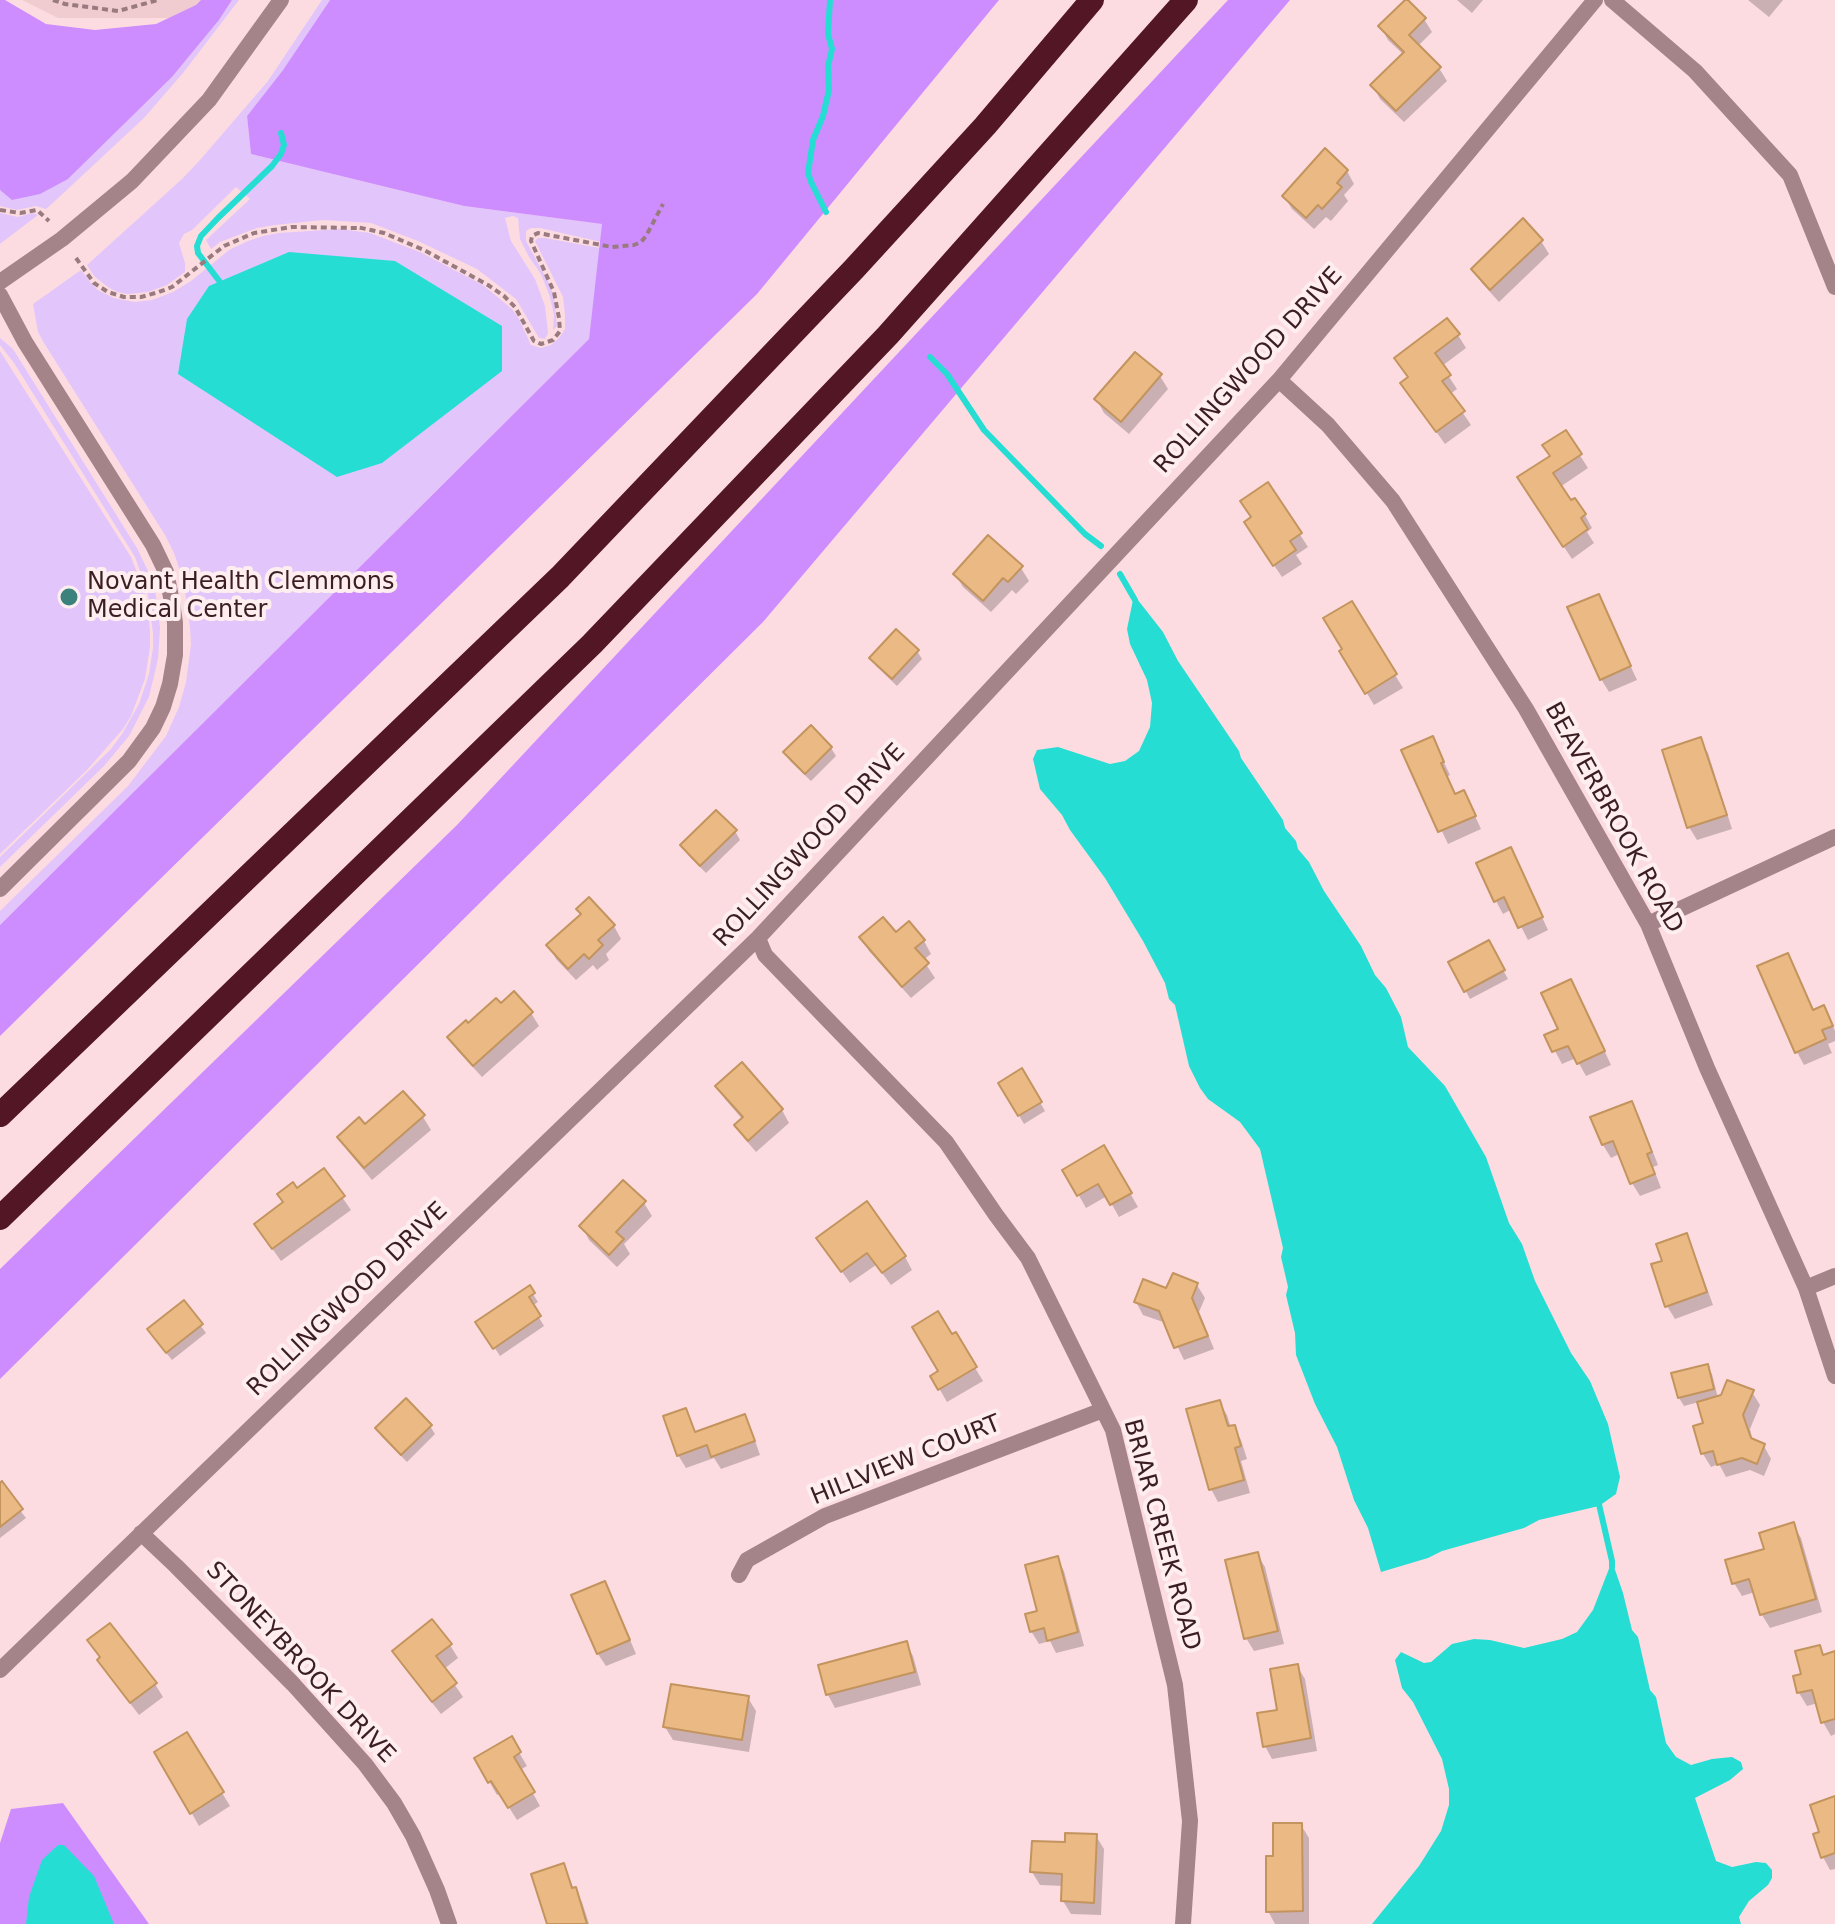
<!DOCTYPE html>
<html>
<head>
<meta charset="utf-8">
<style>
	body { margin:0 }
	canvas { display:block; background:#fcdce0 }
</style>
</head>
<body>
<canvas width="1835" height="1924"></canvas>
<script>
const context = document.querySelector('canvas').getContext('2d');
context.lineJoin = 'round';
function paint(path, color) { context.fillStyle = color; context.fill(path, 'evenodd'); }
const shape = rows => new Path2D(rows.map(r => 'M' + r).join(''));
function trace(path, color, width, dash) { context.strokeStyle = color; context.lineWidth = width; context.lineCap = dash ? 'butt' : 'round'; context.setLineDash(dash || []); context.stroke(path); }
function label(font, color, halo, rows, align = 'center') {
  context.font = font + ' "DejaVu Sans",sans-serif'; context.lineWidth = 8; context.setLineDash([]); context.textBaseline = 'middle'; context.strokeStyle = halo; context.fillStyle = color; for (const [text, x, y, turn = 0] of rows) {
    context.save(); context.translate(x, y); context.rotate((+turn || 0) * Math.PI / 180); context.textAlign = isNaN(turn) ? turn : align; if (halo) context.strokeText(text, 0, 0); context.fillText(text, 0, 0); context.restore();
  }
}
const built = shape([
	[22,0,215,0,201,18,58,18]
]);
const green = shape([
	[232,0,239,0,183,73,144,118,55,201,46,209,36,206,17,210,0,206,0,190,13,200,68,179,172,77,219,20],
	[322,0,330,0,283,70,247,116,251,154,464,206,603,224,601,242,540,228,531,228,526,231,526,241,550,285,554,297,557,326,553,330,554,315,550,297,541,274,529,257,520,239,518,218,513,216,505,218,511,241,535,279,545,306,548,333,545,339,539,338,516,299,477,269,418,241,371,223,323,220,275,225,257,228,220,242,211,249,206,240,250,199,236,187,192,230,184,234,179,243,185,263,185,272,167,285,148,292,128,294,117,292,108,287,94,276,87,265,182,179,200,160,268,81],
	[0,213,18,217,32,213,38,215,0,244],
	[340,229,370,233,420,252,483,285,512,309,519,319,531,345,541,348,551,345,559,338,565,329,565,315,563,297,535,241,538,238,545,238,600,248,589,339,0,925,0,911,128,786,166,736,179,707,186,682,191,644,190,627,184,583,174,553,165,535,44,343,38,332,33,304,81,270,91,283,98,290,114,298,135,302,152,300,173,292,191,281,229,250,248,241,263,236,279,233],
	[0,338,13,349,137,548,150,575,156,596,160,628,158,659,149,697,129,736,104,766,0,867,0,857,111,749,122,734,139,704,149,674,153,648,153,633,148,594,135,557,14,363,0,345],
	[0,351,131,557,144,590,148,609,150,631,150,647,145,679,131,716,123,729,87,770,0,854]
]);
const forest = shape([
	[0,0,5,0,46,24,95,30,156,24,196,5,201,0,232,0,219,20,172,77,68,179,40,194,12,200,0,190],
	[330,0,999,0,757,294,0,1036,0,925,589,339,602,224,464,206,251,154,247,116,283,70],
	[1228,0,1290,0,763,622,0,1379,0,1269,457,825],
	[63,1803,149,1924,0,1924,0,1843,11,1809]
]);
const water = shape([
	[289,252,395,261,502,326,502,371,382,463,337,477,178,374,187,319,209,286],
	[1134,595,1163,632,1178,661,1239,751,1241,758,1283,820,1285,828,1296,841,1298,849,1309,862,1324,891,1361,946,1375,975,1386,988,1401,1017,1408,1047,1445,1086,1486,1157,1509,1223,1522,1244,1535,1281,1571,1353,1590,1381,1608,1424,1620,1477,1616,1494,1599,1506,1539,1520,1524,1528,1442,1551,1428,1558,1381,1572,1368,1528,1354,1500,1337,1447,1315,1404,1296,1355,1295,1333,1286,1295,1288,1287,1281,1257,1283,1248,1260,1149,1240,1122,1208,1099,1200,1088,1189,1066,1175,1005,1169,999,1165,983,1143,941,1105,878,1070,830,1062,815,1040,789,1033,759,1037,750,1058,747,1110,764,1125,761,1139,751,1150,727,1152,703,1147,680,1130,644,1127,629],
	[1612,1561,1623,1593,1632,1630,1638,1637,1650,1690,1656,1697,1666,1743,1676,1757,1691,1765,1712,1759,1732,1757,1741,1762,1743,1769,1730,1780,1695,1798,1716,1861,1732,1867,1756,1862,1766,1863,1772,1870,1772,1878,1768,1885,1749,1901,1739,1917,1741,1924,1372,1924,1419,1866,1441,1831,1449,1805,1449,1789,1442,1759,1413,1702,1402,1688,1395,1660,1401,1652,1424,1663,1431,1662,1452,1644,1474,1639,1490,1640,1524,1648,1562,1639,1577,1632,1593,1610],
	[58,1845,64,1845,94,1876,114,1924,26,1924,29,1897,42,1860]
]);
const shadow = shape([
	[1457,0,1483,0,1472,13],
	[1748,0,1783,0,1769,17],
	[1424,19,1432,32,1418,46,1439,68,1447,81,1404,122,1380,99,1373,86,1404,55,1388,40,1381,27],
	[1347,171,1354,184,1344,195,1348,201,1331,221,1326,217,1314,229,1292,209,1284,196],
	[1541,241,1549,254,1499,302,1481,282,1473,269],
	[1458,335,1466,348,1442,366,1457,389,1450,394,1471,425,1445,444,1402,384,1409,379,1396,359],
	[1160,376,1168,389,1129,434,1104,413,1097,400],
	[1565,432,1588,468,1560,487,1571,503,1575,500,1585,515,1592,528,1587,532,1594,543,1572,559,1527,491,1552,457],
	[1268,485,1308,547,1296,555,1302,564,1282,577,1254,536,1253,519],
	[1021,568,1029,581,1016,594,1012,590,991,612,963,587,955,574],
	[1598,596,1637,680,1609,692,1601,679],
	[1351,603,1403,688,1374,705,1342,652],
	[917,651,922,659,897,686,876,666,871,658],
	[1700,740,1708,753,1732,829,1697,840,1689,827],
	[831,748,836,756,811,781,790,761,786,752],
	[1404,751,1439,752,1450,775,1446,777,1455,796,1470,805,1481,829,1448,844],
	[735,831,740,840,706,873,687,854,683,846],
	[1517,863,1548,930,1528,940,1512,909,1503,914,1496,901],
	[589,900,614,926,621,939,606,954,609,960,597,970,593,965,576,980,556,959,549,946,582,915],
	[896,935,924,941,931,954,923,960,935,978,911,998,869,951,862,938],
	[1488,943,1508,979,1470,999,1451,963],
	[1578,994,1611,1065,1586,1076,1576,1058,1562,1064,1547,1036,1561,1030],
	[500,1006,531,1013,539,1026,482,1077,457,1050,450,1037],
	[1814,1012,1831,1021,1835,1031,1835,1041,1828,1044,1832,1053,1804,1065,1797,1052],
	[741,1065,782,1110,789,1123,756,1152,744,1138,736,1125,743,1120,725,1099,717,1086],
	[1022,1071,1045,1111,1024,1124,1000,1083],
	[403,1093,423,1117,431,1130,372,1180,347,1150,339,1137,365,1127],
	[1631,1103,1639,1116,1658,1165,1653,1167,1661,1188,1640,1196,1632,1183,1621,1153,1611,1158,1603,1145,1593,1118],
	[1104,1148,1138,1207,1119,1217,1107,1196,1086,1208,1065,1171],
	[324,1171,351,1210,281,1261,264,1237,285,1203,297,1190],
	[644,1203,652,1216,624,1244,630,1254,617,1267,589,1240,582,1226],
	[1686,1236,1693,1249,1713,1305,1675,1319,1667,1306,1665,1262],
	[819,1239,905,1257,912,1270,891,1285,876,1265,850,1283],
	[1197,1285,1205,1298,1199,1312,1214,1349,1184,1360,1166,1323,1143,1315,1136,1302,1168,1290],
	[529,1288,538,1302,532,1306,544,1326,500,1356,483,1330],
	[184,1303,206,1333,172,1360,154,1338],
	[955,1335,983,1381,947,1402,932,1376,940,1372,951,1337],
	[1707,1366,1712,1374,1718,1398,1752,1392,1760,1405,1750,1429,1753,1441,1764,1446,1771,1459,1764,1476,1750,1470,1726,1477,1719,1464,1711,1467,1703,1454,1695,1427,1706,1424,1699,1402,1684,1406,1679,1398],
	[1219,1402,1227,1415,1231,1428,1234,1427,1241,1440,1247,1459,1241,1461,1250,1493,1218,1502,1211,1489],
	[685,1410,696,1433,744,1416,751,1429,760,1455,721,1469,714,1458,686,1468,678,1455],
	[430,1426,435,1434,407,1462,382,1437,378,1429],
	[0,1485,26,1518,0,1538],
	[1793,1525,1801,1538,1822,1612,1770,1628,1762,1615,1755,1592,1742,1596,1734,1583],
	[1257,1554,1265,1567,1284,1644,1254,1651,1246,1638],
	[1057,1558,1064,1571,1084,1646,1056,1653,1050,1641,1039,1644,1031,1631,1040,1612],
	[604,1584,612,1597,636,1654,606,1666,598,1654,574,1596],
	[110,1625,155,1684,163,1697,139,1715,107,1673,99,1660,101,1659,90,1641],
	[906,1643,913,1656,921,1685,835,1708,828,1695,820,1666],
	[450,1645,458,1658,444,1669,463,1697,441,1714,402,1665,394,1652],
	[1819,1647,1824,1657,1835,1653,1835,1734,1831,1736,1823,1722,1818,1703,1807,1706,1799,1693,1795,1677,1803,1675],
	[1297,1666,1305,1679,1317,1751,1272,1759,1265,1746],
	[748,1698,756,1711,749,1752,673,1740,665,1727],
	[187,1735,230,1806,199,1826,157,1752],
	[511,1739,527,1766,520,1770,540,1806,517,1820,500,1793,497,1795,476,1759],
	[1835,1798,1835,1869,1830,1870,1823,1857,1822,1833],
	[1301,1825,1309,1838,1309,1924,1275,1924,1268,1911,1275,1858],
	[1096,1836,1104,1849,1101,1915,1071,1914,1063,1901,1064,1886,1040,1885,1032,1872,1067,1844],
	[563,1866,570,1879,574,1890,582,1902,589,1924,549,1924]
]);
const stream = shape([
	[826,212,811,182,808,173,813,140,823,116,829,90,828,66,832,49,828,34,830,0],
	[220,282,198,253,197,246,201,236,218,218,272,166,281,154,284,145,281,133],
	[930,357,947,374,984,430,1085,534,1101,546],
	[1120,574,1135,600],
	[1598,1500,1612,1561,1612,1567]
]);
const building = shape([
	[1405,0,1408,0,1426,18,1409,35,1441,67,1396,111,1370,85,1404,52,1378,26,1405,0],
	[1325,148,1348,170,1337,183,1342,187,1322,209,1318,205,1306,218,1282,196,1325,148],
	[1523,218,1543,240,1490,290,1471,269,1523,218],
	[1447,318,1460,334,1435,353,1451,375,1442,381,1465,411,1436,432,1400,383,1408,377,1394,358,1447,318],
	[1135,352,1162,374,1121,422,1094,399,1135,352],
	[1566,430,1582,454,1553,473,1571,500,1575,498,1586,514,1581,518,1588,529,1563,547,1517,477,1550,456,1542,445,1566,430],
	[1268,482,1302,533,1290,541,1296,550,1273,566,1244,522,1251,517,1240,501,1268,482],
	[988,535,1023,566,1008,582,1003,578,983,601,953,574,988,535],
	[1599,594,1631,666,1600,680,1567,607,1599,594],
	[1352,601,1397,674,1365,694,1339,651,1342,649,1323,618,1352,601],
	[896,629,919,650,892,679,869,658,896,629],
	[811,725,832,747,805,774,783,752,811,725],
	[1433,736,1444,762,1441,763,1455,794,1464,790,1476,816,1438,832,1401,750,1433,736],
	[1701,737,1727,815,1687,828,1662,750,1701,737],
	[716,810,737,830,700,866,680,845,716,810],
	[1511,847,1543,917,1518,928,1504,897,1494,902,1476,863,1511,847],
	[589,897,615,925,598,940,603,945,589,959,584,954,568,969,546,945,581,914,576,909,589,897],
	[883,917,896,932,909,921,925,940,915,948,929,963,902,987,859,937,883,917],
	[1489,940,1505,970,1464,992,1448,962,1489,940],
	[1788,953,1813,1010,1824,1005,1833,1026,1822,1030,1826,1039,1795,1053,1757,966,1788,953],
	[1571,979,1605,1051,1577,1064,1568,1046,1552,1052,1544,1035,1558,1029,1541,993,1571,979],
	[514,991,533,1012,473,1066,447,1037,466,1020,468,1023,496,998,501,1003,514,991],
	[742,1062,783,1109,748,1141,734,1125,743,1117,715,1086,742,1062],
	[1022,1068,1042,1102,1018,1116,998,1083,1022,1068],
	[403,1091,425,1115,364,1168,337,1137,359,1117,365,1124,403,1091],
	[1632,1101,1652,1152,1647,1154,1655,1174,1630,1184,1613,1141,1602,1145,1590,1117,1632,1101],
	[1104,1145,1132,1193,1110,1205,1098,1184,1077,1196,1062,1170,1104,1145],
	[324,1168,345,1196,272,1249,254,1224,283,1202,277,1194,293,1182,297,1188,324,1168],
	[623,1180,646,1201,616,1232,624,1239,609,1255,579,1226,623,1180],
	[867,1201,906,1256,882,1273,867,1253,841,1272,816,1238,867,1201],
	[1687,1233,1707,1292,1665,1307,1651,1264,1662,1261,1656,1244,1687,1233],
	[1173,1273,1198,1283,1192,1298,1208,1336,1174,1348,1159,1311,1134,1302,1143,1279,1166,1288,1173,1273],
	[530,1285,535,1293,529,1297,541,1316,493,1349,475,1322,530,1285],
	[184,1300,203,1324,166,1353,147,1329,184,1300],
	[938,1311,952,1334,956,1332,977,1367,938,1390,930,1376,938,1371,912,1327,938,1311],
	[1708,1364,1714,1389,1678,1398,1671,1373,1708,1364],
	[1727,1380,1754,1390,1743,1415,1751,1438,1765,1444,1757,1464,1742,1458,1717,1465,1713,1451,1701,1454,1693,1426,1703,1423,1697,1402,1721,1395,1727,1380],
	[406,1398,432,1425,401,1455,375,1428,406,1398],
	[1220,1400,1228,1426,1235,1425,1241,1446,1235,1448,1244,1480,1209,1490,1186,1409,1220,1400],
	[686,1408,695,1432,745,1414,755,1441,711,1457,707,1445,677,1456,663,1416,686,1408],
	[2,1481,23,1509,0,1527,0,1483,2,1481],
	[1794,1522,1816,1599,1760,1615,1749,1579,1732,1584,1725,1560,1764,1549,1759,1533,1794,1522],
	[1258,1552,1278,1631,1244,1639,1225,1560,1258,1552],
	[1058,1556,1078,1632,1047,1641,1044,1628,1030,1632,1025,1614,1037,1611,1025,1565,1058,1556],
	[605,1581,630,1640,597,1654,571,1595,605,1581],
	[432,1619,452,1644,436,1656,457,1683,432,1702,392,1651,432,1619],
	[110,1623,157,1683,130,1703,97,1660,100,1657,87,1640,110,1623],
	[907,1641,915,1672,826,1695,818,1665,907,1641],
	[1820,1645,1823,1655,1835,1651,1835,1719,1821,1723,1812,1690,1797,1693,1793,1676,1801,1674,1795,1651,1820,1645],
	[1298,1664,1311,1738,1263,1747,1257,1713,1277,1710,1270,1669,1298,1664],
	[671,1684,749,1696,742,1740,663,1727,671,1684],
	[187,1732,224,1792,190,1814,154,1752,187,1732],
	[512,1736,521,1752,514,1757,535,1792,508,1808,491,1781,488,1783,474,1758,512,1736],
	[1835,1796,1835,1853,1821,1858,1813,1834,1819,1832,1810,1805,1835,1796],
	[1273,1823,1302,1823,1303,1911,1266,1912,1266,1856,1273,1856,1273,1823],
	[1065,1833,1097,1834,1094,1903,1061,1901,1062,1874,1030,1872,1032,1841,1065,1842,1065,1833],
	[564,1863,572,1888,576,1887,587,1924,547,1924,531,1874,564,1863]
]);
const path = shape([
	[53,0,65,4,118,11,158,0],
	[0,210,20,213,37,210,49,221],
	[76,258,94,283,108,292,124,297,141,297,159,292,172,287,224,246,254,233,292,227,357,228,357,227,384,233,424,250,488,285,504,296,515,307,534,341,541,344,553,340,560,331,559,318,554,292,531,241,532,236,538,233,612,247,634,245,641,242,646,236,663,204]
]);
const minor = shape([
	[1612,0,1695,71,1790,175,1835,287],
	[0,295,25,342,153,545,166,572,172,602,175,623,175,655,170,684,163,707,153,728,129,761,0,889],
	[1279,380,1328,425,1393,501,1526,709,1648,924,1707,1068,1806,1288,1835,1376],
	[1648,924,1835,837],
	[758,938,765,955,946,1142,996,1215,1028,1258,1113,1430,1175,1685,1190,1821,1183,1924],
	[1806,1288,1835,1276],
	[141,1533,176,1566,293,1684,365,1764,394,1803,413,1836,437,1890,449,1924],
	[739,1575,747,1560,825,1516,1103,1410],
	[0,1670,758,938,1279,380,1595,0]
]);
const tertiary = shape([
	[0,282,62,239,132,181,209,100,281,0]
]);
const motorway = shape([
	[0,1115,560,577,854,269,985,126,1092,0],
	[0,1218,592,644,888,335,1186,0]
]);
const markers = [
	[69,597,10,"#3b827d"]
];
const streetNames = [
	["ROLLINGWOOD DRIVE",1249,371,-48],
	["BEAVERBROOK ROAD",1613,818,61],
	["ROLLINGWOOD DRIVE",810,846,-47],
	["ROLLINGWOOD DRIVE",348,1300,-44],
	["HILLVIEW COURT",906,1461,-22],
	["BRIAR CREEK ROAD",1161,1535,75],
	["STONEYBROOK DRIVE",300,1663,47]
];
const poiNames = [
	["Novant Health Clemmons",87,583],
	["Medical Center",87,611]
];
paint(built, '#f0ccd1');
paint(green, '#e2c6fb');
paint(forest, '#ce8dff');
paint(water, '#26ddd4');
paint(shadow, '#0003');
trace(stream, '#26ddd4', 6);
paint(building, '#ebba84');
trace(building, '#c3945e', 2);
trace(path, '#987a7f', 4, [6, 4]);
trace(minor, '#a48488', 16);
trace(tertiary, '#a48488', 16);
trace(motorway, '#521625', 24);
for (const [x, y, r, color] of markers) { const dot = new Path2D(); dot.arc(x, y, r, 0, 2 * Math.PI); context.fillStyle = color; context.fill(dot); trace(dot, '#feeef0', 3); }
label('24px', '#3b1e23', '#feeef0', streetNames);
label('24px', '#3b1e23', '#feeef0', poiNames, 'left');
</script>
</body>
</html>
